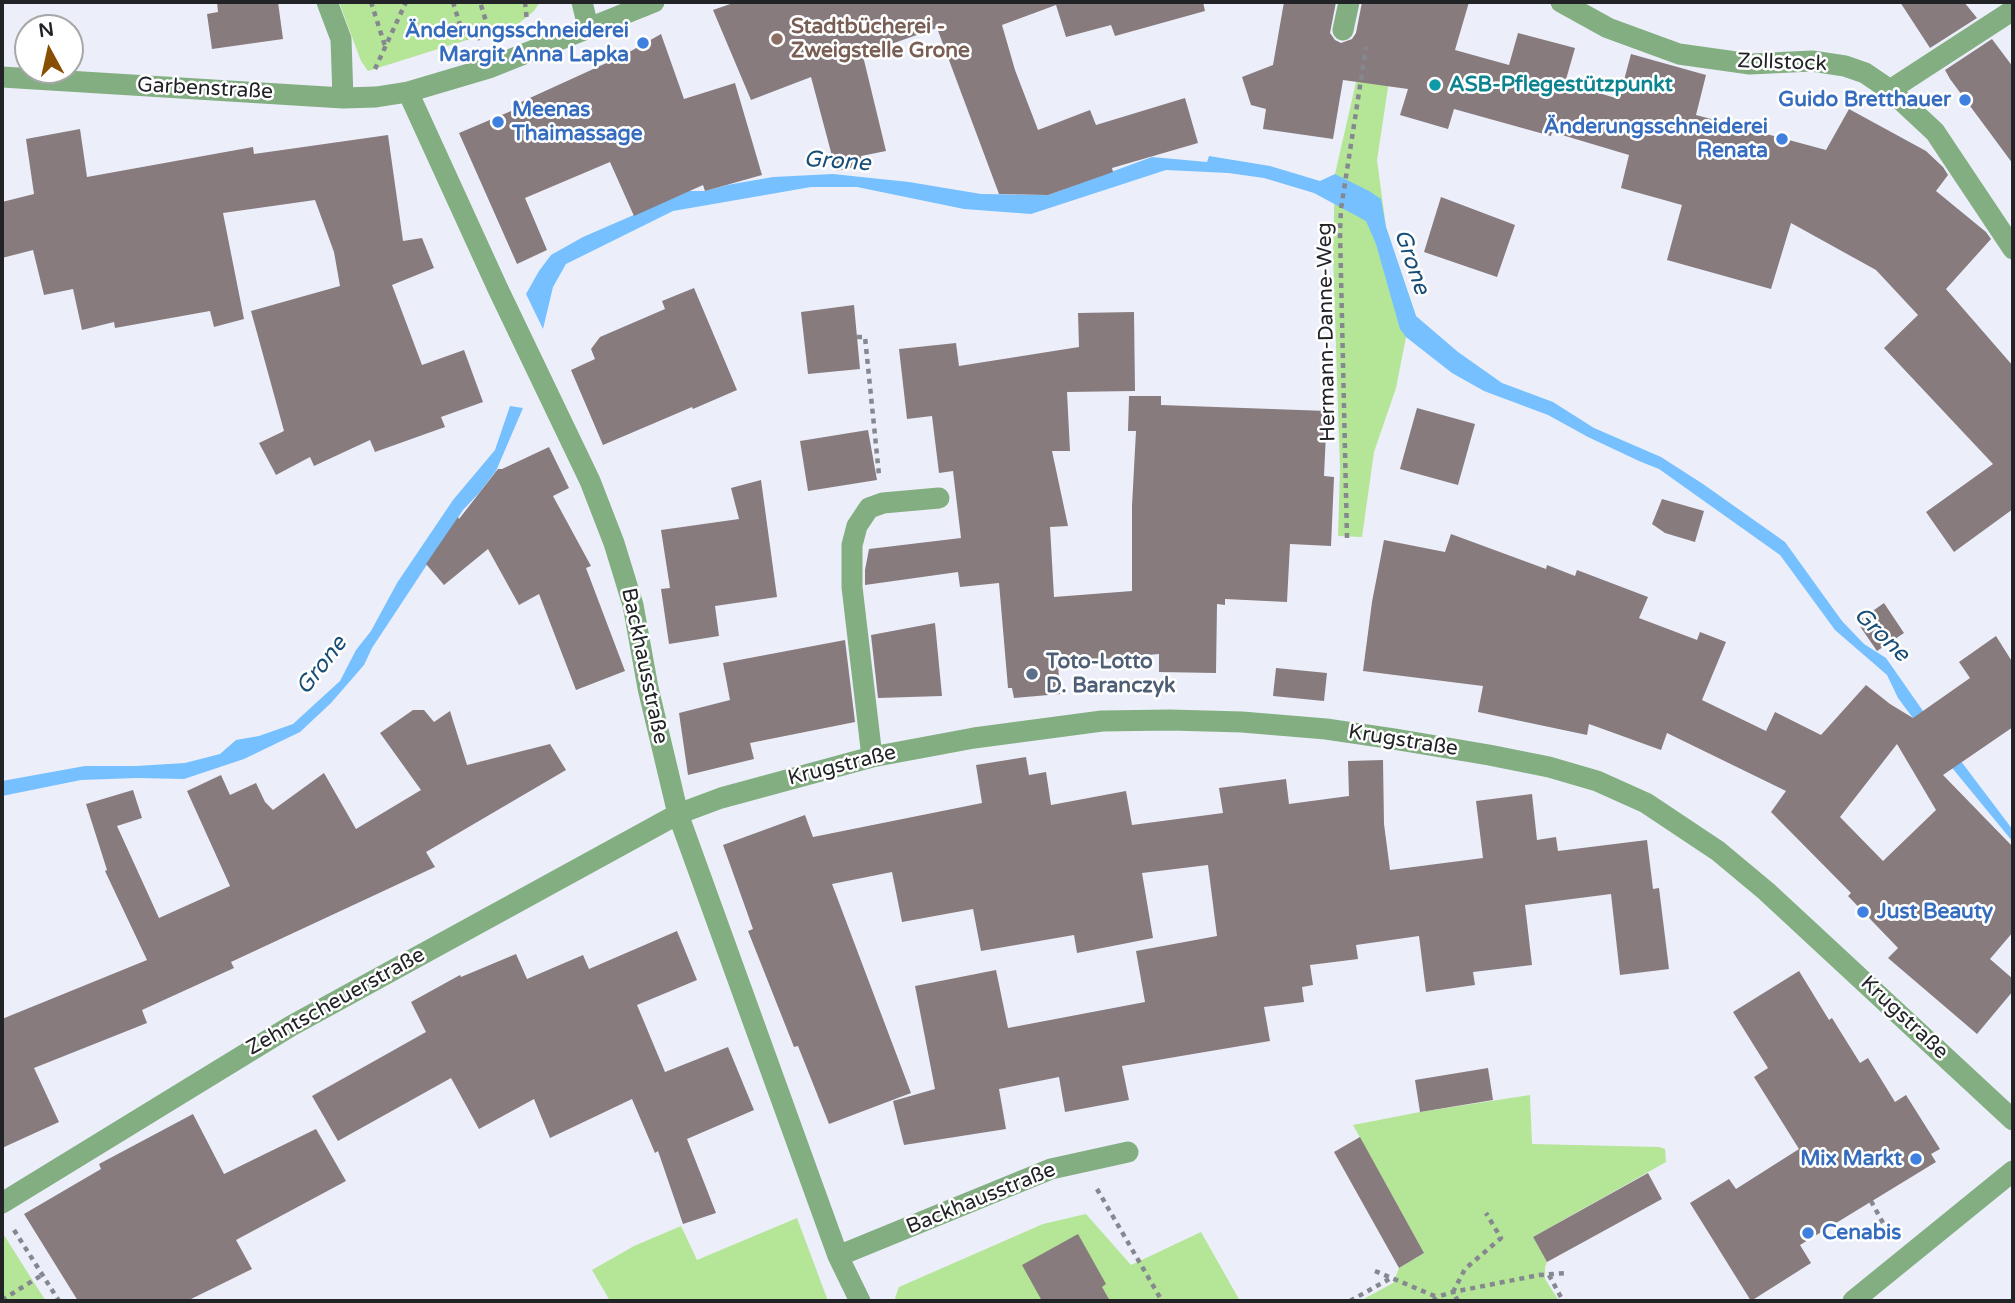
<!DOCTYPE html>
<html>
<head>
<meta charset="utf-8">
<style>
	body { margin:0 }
	#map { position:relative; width:2015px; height:1303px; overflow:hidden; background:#eceffa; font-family:"Varela Round",sans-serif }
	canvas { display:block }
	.frame { position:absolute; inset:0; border:4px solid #222327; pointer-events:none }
	.north { position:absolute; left:14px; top:14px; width:70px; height:70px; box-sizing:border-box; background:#fff; border:2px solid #a7a7a9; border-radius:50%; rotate:352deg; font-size:19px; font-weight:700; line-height:28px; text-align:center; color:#222327 }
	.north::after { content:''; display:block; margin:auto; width:24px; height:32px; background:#884e04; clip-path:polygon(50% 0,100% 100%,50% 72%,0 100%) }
</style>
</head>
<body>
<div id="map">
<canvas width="2015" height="1303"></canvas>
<div class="frame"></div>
<div class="north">N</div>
</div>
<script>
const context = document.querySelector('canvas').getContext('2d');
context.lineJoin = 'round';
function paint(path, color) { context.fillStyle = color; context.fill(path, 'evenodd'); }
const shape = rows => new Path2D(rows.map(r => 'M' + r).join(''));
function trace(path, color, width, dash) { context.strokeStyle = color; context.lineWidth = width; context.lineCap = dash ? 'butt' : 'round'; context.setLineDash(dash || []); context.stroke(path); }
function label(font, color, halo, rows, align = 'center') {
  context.font = font + ' "Varela Round",sans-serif'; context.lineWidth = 5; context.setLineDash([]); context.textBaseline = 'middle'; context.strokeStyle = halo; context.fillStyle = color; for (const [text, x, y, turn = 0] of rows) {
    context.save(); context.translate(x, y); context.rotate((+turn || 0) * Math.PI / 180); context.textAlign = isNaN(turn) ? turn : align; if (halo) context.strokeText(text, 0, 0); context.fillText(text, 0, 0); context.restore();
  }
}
const green = shape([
	[339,2,540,2,534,11,518,24,368,71,361,61],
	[1368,2,1401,2,1377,160,1386,227,1416,316,1406,337,1396,388,1374,452,1362,537,1338,536,1340,469,1333,254,1335,174,1356,82],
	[1530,1095,1532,1144,1659,1147,1665,1149,1666,1162,1533,1237,1547,1262,1545,1267,1545,1279,1559,1301,1360,1301,1393,1283,1399,1268,1424,1253,1353,1125,1420,1112],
	[1086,1214,1131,1265,1201,1232,1240,1301,897,1301,895,1298,899,1287,1043,1224],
	[797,1218,828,1301,610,1301,592,1270,634,1246,681,1226,697,1260],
	[2,1232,33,1281,46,1301,2,1301]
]);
const water = shape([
	[1209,156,1270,166,1320,181,1335,174,1369,191,1381,199,1386,227,1416,316,1458,352,1502,383,1553,402,1594,428,1661,457,1703,484,1785,542,1842,621,1864,644,1886,658,1923,711,2013,830,2013,842,1930,741,1898,698,1887,675,1835,630,1780,555,1659,469,1639,461,1588,437,1548,415,1484,391,1452,373,1406,337,1400,329,1376,244,1366,221,1314,193,1264,178,1228,173,1166,170,1031,214,964,209,857,187,811,187,673,211,566,264,553,287,543,329,526,294,539,271,551,255,583,237,689,191,705,191,727,185,773,177,833,174,909,182,981,194,1048,195,1152,157,1207,162],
	[510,406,523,408,496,471,479,493,463,510,372,648,364,665,331,703,300,732,244,759,184,779,137,778,81,780,2,796,2,781,85,766,136,766,185,763,220,754,236,740,259,736,293,724,340,681,356,650,371,631,397,583,453,500,495,450]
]);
const building = shape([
	[217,2,278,2,283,39,212,49,207,14,218,12],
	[736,2,1203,2,1205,11,1115,36,1111,25,1066,37,1056,5,1002,25,1015,70,1038,130,1090,110,1096,125,1185,98,1198,143,1112,168,1113,172,1048,195,999,194,937,28,871,51,872,55,863,56,886,151,861,156,863,165,836,171,811,77,751,100,713,10],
	[1284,2,1336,2,1330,33,1335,40,1341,43,1352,39,1356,33,1362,2,1469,2,1455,50,1509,65,1518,33,1575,48,1565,83,1619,99,1631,54,1706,75,1696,115,1826,150,1849,109,1926,151,1943,167,1948,175,1936,191,1986,232,1991,239,1946,289,2013,366,2013,509,1954,552,1926,512,1993,464,1884,348,1918,315,1876,270,1791,223,1771,289,1667,260,1682,205,1621,188,1629,155,1552,132,1551,136,1454,109,1448,129,1400,115,1408,89,1343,80,1333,139,1263,129,1266,109,1251,105,1242,77,1273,65],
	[1900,2,1964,2,1977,18,1930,48],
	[661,34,684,99,735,83,762,175,705,191,703,185,634,216,610,162,525,198,547,250,517,264,459,133,523,106,521,102,624,55],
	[1992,39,2013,67,2013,164,1950,79,1945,70],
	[80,129,87,177,253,147,254,154,388,135,403,241,422,238,434,268,392,285,422,365,464,350,483,402,441,417,445,427,375,452,370,440,314,466,310,457,276,475,259,443,284,431,251,311,340,286,334,252,315,200,223,213,244,319,214,327,210,311,115,328,114,322,82,330,73,289,44,295,33,250,2,258,2,202,34,194,26,139],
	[1441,197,1515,225,1497,277,1424,252],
	[694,288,737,390,693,409,692,407,603,445,571,370,595,359,591,349,600,337,665,309,662,301],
	[854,305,860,369,808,374,801,312],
	[1134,312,1135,391,1067,392,1070,451,1052,451,1068,526,1050,527,1054,597,1132,591,1132,506,1136,431,1128,431,1129,396,1161,396,1161,405,1327,411,1324,476,1334,477,1331,546,1290,544,1287,602,1225,599,1225,605,1217,604,1216,673,1159,672,1159,654,1058,663,1060,694,1014,698,1012,688,1008,688,999,583,960,587,958,572,865,585,865,570,869,549,961,538,953,471,939,473,932,416,907,419,899,349,956,343,959,366,1079,347,1078,313],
	[1417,408,1475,424,1458,485,1400,469],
	[868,430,877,480,808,491,800,441],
	[549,447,569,488,553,496,591,566,586,568,625,671,576,690,539,594,519,605,488,549,444,585,426,564,458,517,459,519,498,469,502,469],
	[761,480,777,597,715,606,719,636,669,644,661,589,670,588,661,530,739,519,731,488],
	[1662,499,1704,511,1695,542,1665,533,1652,524],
	[1451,534,1546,569,1547,565,1575,576,1577,570,1648,597,1639,618,1697,640,1700,632,1726,642,1702,700,1766,731,1775,712,1821,735,1866,685,1890,704,1913,718,1970,678,1959,662,1996,636,2013,663,2013,727,1943,775,2013,847,2013,932,1990,959,2013,979,2013,991,1977,1034,1888,958,1898,948,1848,896,1851,893,1771,812,1786,791,1667,733,1661,750,1589,724,1587,735,1478,712,1483,686,1363,671,1372,602,1384,540,1445,552],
	[1897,744,1936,810,1883,861,1840,817],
	[1884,603,1904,633,1877,651,1857,622],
	[935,623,942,696,878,698,871,635],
	[845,640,855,722,750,743,754,759,688,775,679,713,730,700,723,663],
	[1276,668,1327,673,1324,701,1273,696],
	[413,710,424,710,434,722,450,711,467,765,550,744,566,770,426,852,435,867,231,962,234,968,142,1010,147,1023,34,1068,59,1122,2,1148,2,1019,147,960,105,871,107,870,86,804,133,790,142,818,117,826,159,918,230,886,187,791,221,775,230,795,256,783,265,802,273,810,324,773,356,829,421,790,380,733],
	[1026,757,1029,775,1046,772,1051,805,1126,791,1132,825,1223,813,1219,788,1286,779,1289,804,1349,796,1348,761,1383,760,1384,824,1390,870,1483,858,1476,801,1532,794,1537,840,1556,837,1558,851,1647,840,1653,889,1659,888,1669,969,1620,975,1611,894,1525,905,1532,965,1473,972,1475,985,1426,992,1419,936,1356,945,1358,959,1310,965,1313,985,1302,987,1304,1002,1264,1007,1270,1041,1122,1066,1129,1100,1065,1112,1059,1077,999,1089,1006,1129,904,1145,893,1101,935,1089,915,986,996,970,1008,1028,1145,1002,1136,951,1217,936,1208,865,1142,873,1153,938,1077,953,1074,935,981,951,973,909,902,922,892,872,832,884,911,1093,829,1124,798,1046,794,1047,748,931,753,929,723,845,805,815,813,837,982,803,976,765],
	[677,931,697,980,637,1005,665,1072,728,1047,754,1110,687,1139,716,1213,683,1224,658,1151,655,1153,632,1099,550,1138,534,1099,479,1129,451,1078,338,1141,312,1096,426,1032,411,1002,460,975,461,977,516,954,527,979,583,955,589,969],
	[1799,971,1829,1020,1832,1018,1860,1063,1868,1058,1895,1102,1906,1095,1940,1149,1931,1154,1936,1162,1800,1245,1811,1263,1751,1301,1690,1203,1729,1179,1736,1189,1799,1149,1754,1077,1768,1068,1733,1012],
	[1488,1068,1493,1100,1420,1112,1415,1080],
	[193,1114,224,1174,316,1129,346,1181,236,1240,252,1269,187,1301,78,1301,24,1214,101,1169,99,1164],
	[1360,1137,1424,1253,1399,1268,1334,1152],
	[1648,1173,1662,1199,1547,1262,1533,1237],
	[1078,1234,1106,1284,1102,1287,1110,1301,1042,1301,1022,1265]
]);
const path = shape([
	[371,2,385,46],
	[453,2,464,38,478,34],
	[525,2,527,22],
	[480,40,478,34,489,31,480,2],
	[375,69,406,2],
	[857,337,865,337,879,475],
	[1347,538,1340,232,1341,209,1366,47],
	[1097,1189,1162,1301],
	[1871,1201,1889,1234],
	[14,1230,59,1301],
	[1375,1271,1437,1297],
	[1549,1275,1563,1301],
	[2,1300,42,1275],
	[1350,1301,1391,1278],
	[1433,1301,1437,1297,1453,1292,1539,1275,1567,1273],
	[1458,1301,1453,1292,1465,1269,1501,1238,1486,1213]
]);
const minor = shape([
	[327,2,341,39,343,98],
	[582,2,588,27],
	[1561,2,1608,28,1679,54,1750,64,1812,61,1845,66,1865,73,1890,90,1935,132,2013,249],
	[1343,30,1349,2],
	[2,77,343,98,376,97,408,92,489,68,654,2],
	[1890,90,2013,10],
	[408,92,498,289,590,481,614,543,633,605,648,688,678,814,838,1256,860,1301],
	[872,757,852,587,852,545,857,526,869,508,883,503,939,498],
	[2,1203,291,1026,678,814,721,798,872,757,974,738,1102,721,1170,720,1242,722,1326,729,1394,739,1489,755,1549,767,1597,781,1646,803,1718,851,1766,891,2013,1120],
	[838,1256,1051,1169,1128,1152],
	[1853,1301,2013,1171]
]);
const markers = [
	[777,39,7,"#8d6e63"],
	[643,43,7,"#3f7fe0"],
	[1435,85,7,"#0f9aa8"],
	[1965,100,7,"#3f7fe0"],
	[498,122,7,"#3f7fe0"],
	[1782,139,7,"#3f7fe0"],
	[1032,674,7,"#5c6f8a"],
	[1863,912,7,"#3f7fe0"],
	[1916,1159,7,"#3f7fe0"],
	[1808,1233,7,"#3f7fe0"]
];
const educationNames = [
	["Stadtbücherei -",791,27],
	["Zweigstelle Grone",791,51]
];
const shopNames = [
	["Änderungsschneiderei",629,31],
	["Margit Anna Lapka",629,55],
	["Guido Bretthauer",1951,100],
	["Meenas",512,110,"left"],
	["Thaimassage",512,134,"left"],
	["Änderungsschneiderei",1768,127],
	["Renata",1768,151],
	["Just Beauty",1877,912,"left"],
	["Mix Markt",1902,1159],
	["Cenabis",1822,1233,"left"]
];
const streetNames = [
	["Zollstock",1782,63,2],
	["Garbenstraße",205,89,3],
	["Hermann-Danne-Weg",1327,332,-91],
	["Backhausstraße",644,666,78],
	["Krugstraße",1403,741,9],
	["Krugstraße",842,766,-14],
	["Zehntscheuerstraße",336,1002,-29],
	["Krugstraße",1904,1018,43],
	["Backhausstraße",981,1199,-22]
];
const cultureNames = [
	["ASB-Pflegestützpunkt",1449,85]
];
const serviceNames = [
	["Toto-Lotto",1046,662],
	["D. Baranczyk",1046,686]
];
const waterNames = [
	["Grone",837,162,4],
	["Grone",1411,262,71],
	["Grone",1881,635,44],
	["Grone",322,666,-52]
];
paint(green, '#b5e596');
paint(water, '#76c0ff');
paint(building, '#877b7e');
trace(path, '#868890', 4.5, [5, 5]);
trace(minor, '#83ae81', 21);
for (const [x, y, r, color] of markers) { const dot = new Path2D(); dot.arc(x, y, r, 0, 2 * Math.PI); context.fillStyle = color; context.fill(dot); trace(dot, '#fff', 2.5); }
label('bold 21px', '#785e54', '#fff', educationNames, 'left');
label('bold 21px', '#366cbe', '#fff', shopNames, 'right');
label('21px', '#222327', '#fff', streetNames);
label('bold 21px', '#0d838f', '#fff', cultureNames, 'left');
label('bold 21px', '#4e5e75', '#fff', serviceNames, 'left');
label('italic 23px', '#174d76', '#fff', waterNames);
</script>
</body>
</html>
